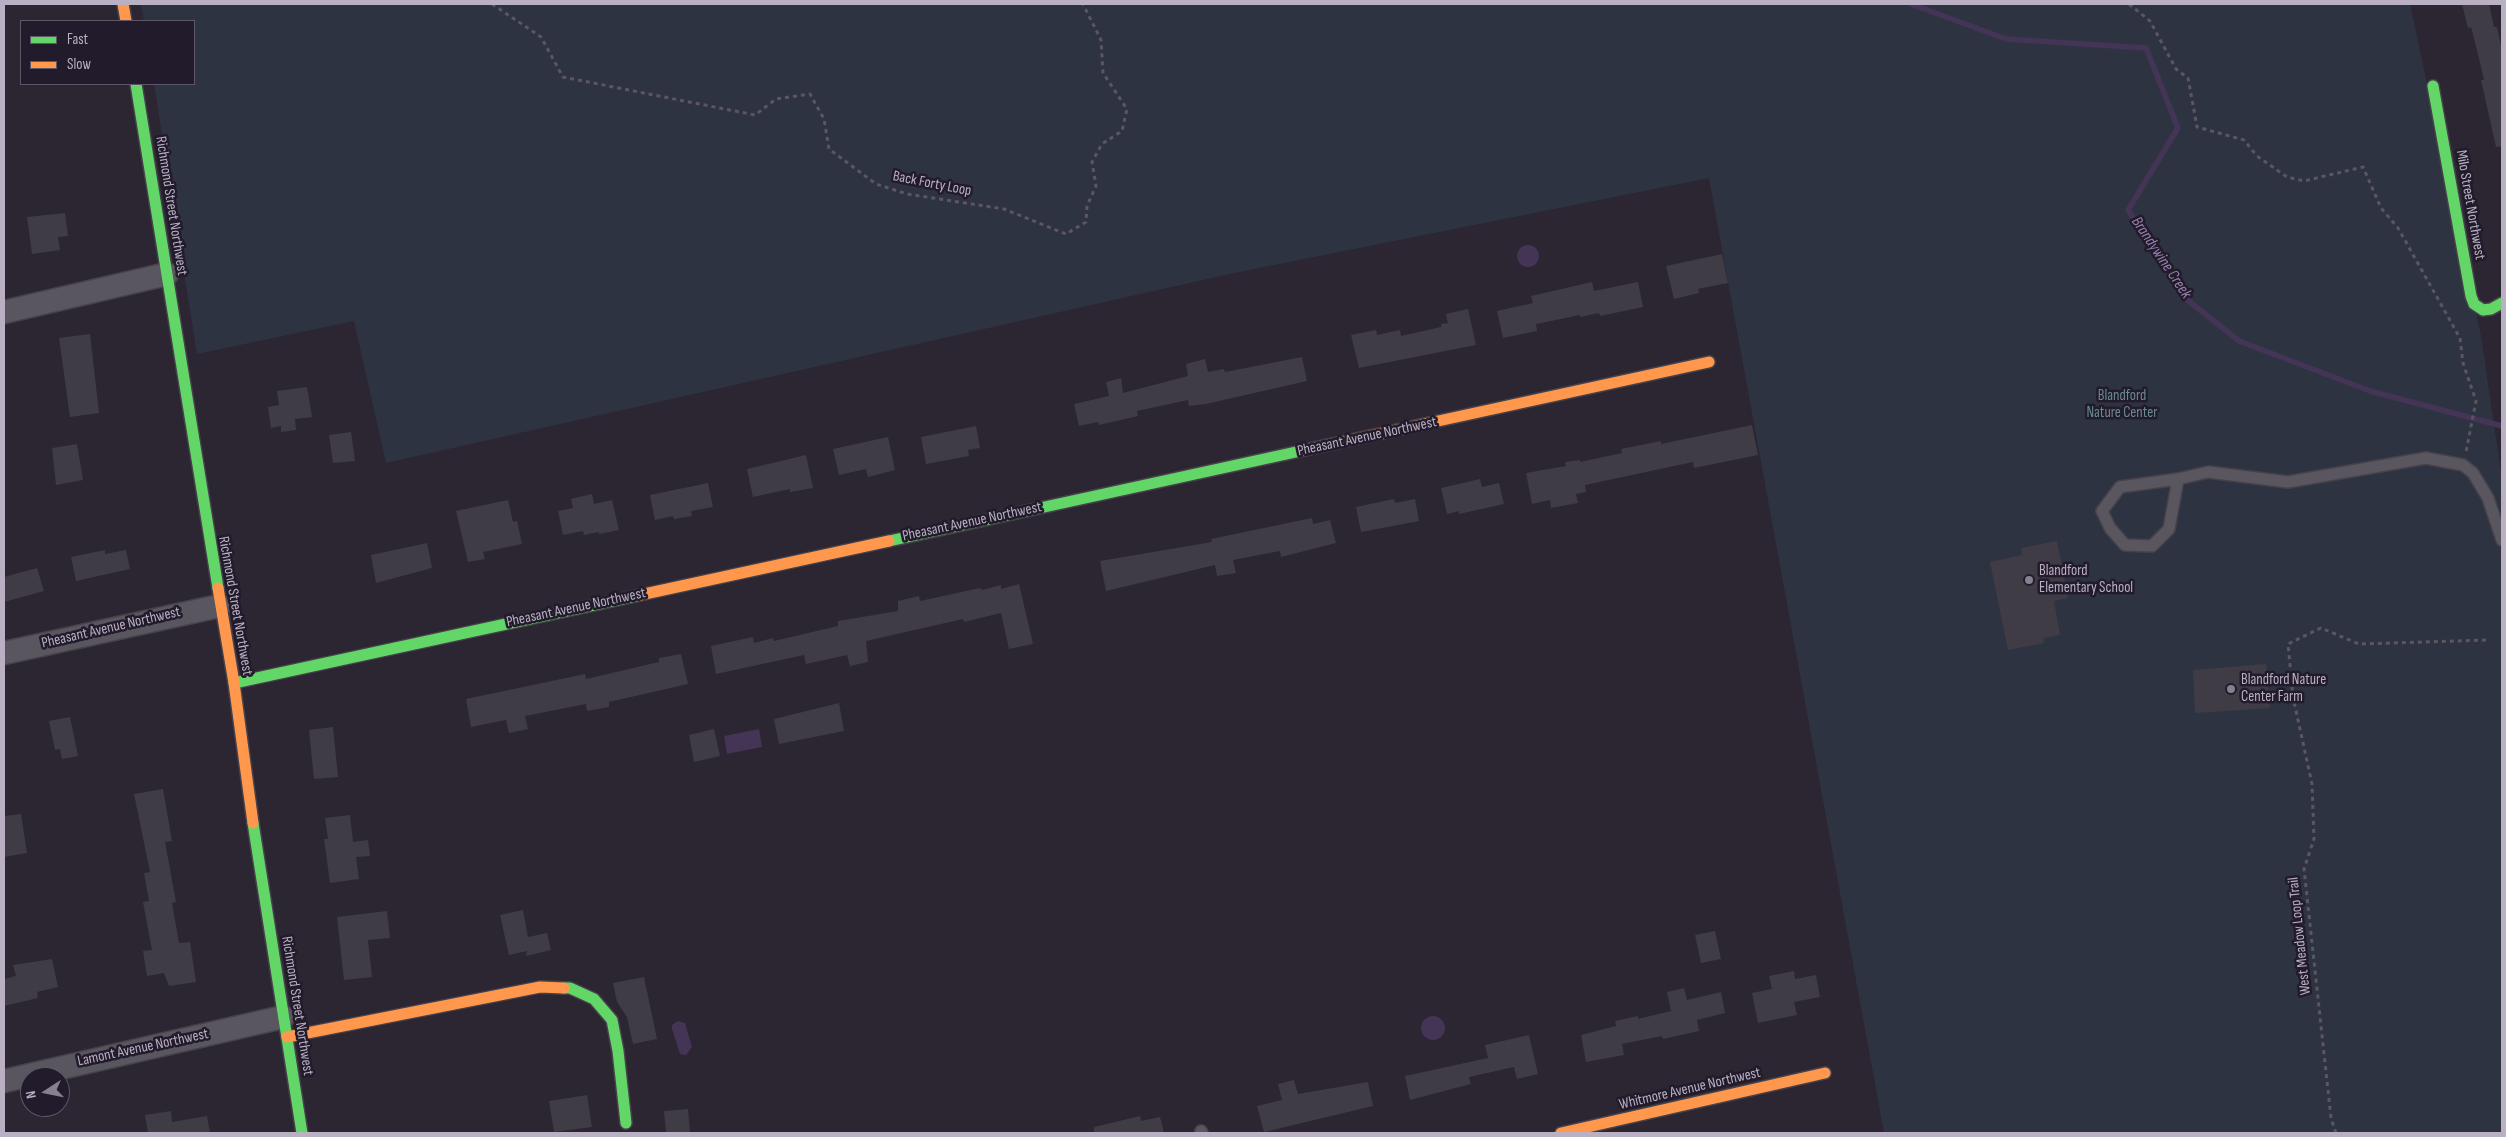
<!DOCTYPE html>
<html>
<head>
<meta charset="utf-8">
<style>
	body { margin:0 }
	#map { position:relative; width:2506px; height:1137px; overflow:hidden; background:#2b2631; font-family:"Sofia Sans Condensed",sans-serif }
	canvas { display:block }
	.frame { position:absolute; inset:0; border:5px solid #b9b0c3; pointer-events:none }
	.legend { position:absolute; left:20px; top:20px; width:175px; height:65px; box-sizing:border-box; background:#221b2b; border:1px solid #5e5768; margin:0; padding:6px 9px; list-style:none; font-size:15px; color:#b9b0c3 }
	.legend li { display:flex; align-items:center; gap:10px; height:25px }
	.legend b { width:25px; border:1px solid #5e5768 }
	.north { position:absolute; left:20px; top:1067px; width:50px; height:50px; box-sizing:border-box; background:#221b2b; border:1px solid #5e5768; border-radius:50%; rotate:259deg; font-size:14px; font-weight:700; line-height:20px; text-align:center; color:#b9b0c3 }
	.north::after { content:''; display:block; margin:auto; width:18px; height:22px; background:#878090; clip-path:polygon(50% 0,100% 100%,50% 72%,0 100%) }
</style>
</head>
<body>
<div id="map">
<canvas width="2506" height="1137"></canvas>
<div class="frame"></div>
<ul class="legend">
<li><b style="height:6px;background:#63d668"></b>Fast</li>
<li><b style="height:6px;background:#ff974d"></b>Slow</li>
</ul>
<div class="north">N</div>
</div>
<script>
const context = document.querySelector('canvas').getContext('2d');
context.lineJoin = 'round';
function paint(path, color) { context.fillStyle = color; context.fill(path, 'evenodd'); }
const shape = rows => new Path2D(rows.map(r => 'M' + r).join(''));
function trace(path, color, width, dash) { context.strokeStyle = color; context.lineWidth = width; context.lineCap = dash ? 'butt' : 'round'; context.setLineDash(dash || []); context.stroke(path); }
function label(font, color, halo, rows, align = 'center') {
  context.font = font + ' "Sofia Sans Condensed",sans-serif'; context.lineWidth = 5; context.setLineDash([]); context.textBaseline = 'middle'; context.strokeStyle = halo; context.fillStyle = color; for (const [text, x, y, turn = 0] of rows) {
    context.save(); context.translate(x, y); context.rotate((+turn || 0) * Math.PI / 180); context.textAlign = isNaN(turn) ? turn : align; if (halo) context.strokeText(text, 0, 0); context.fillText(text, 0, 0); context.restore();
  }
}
const green = shape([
	[141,4,2410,4,2481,336,2502,479,2502,1133,1884,1133,1709,178,1234,273,386,463,354,321,197,354,154,84,194,84,194,21,144,21]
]);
const water = shape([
	'1517 256a11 11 0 1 1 22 0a11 11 0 1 1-22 0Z',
	[759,729,762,747,727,754,724,736],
	'1421 1028a12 12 0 1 1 24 0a12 12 0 1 1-24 0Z',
	[678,1021,685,1023,692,1047,686,1055,680,1054,672,1029,672,1025]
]);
const stream = shape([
	[1911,4,2006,39,2146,48,2178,128,2128,210,2185,298,2239,341,2370,391,2502,426]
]);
const building = shape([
	[2462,4,2489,4,2494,27,2497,27,2502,50,2502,146,2496,147,2481,80,2484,80,2476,46,2471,27,2468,28],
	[65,213,68,236,58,237,60,250,32,254,27,217],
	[1722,254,1728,283,1698,289,1699,293,1674,299,1666,266],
	[1592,282,1594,291,1638,282,1643,307,1600,316,1599,313,1580,317,1580,315,1536,324,1537,331,1503,338,1497,311,1533,303,1531,296],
	[1468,309,1476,345,1359,368,1351,335,1376,330,1377,335,1400,330,1401,336,1441,327,1441,324,1448,323,1446,314],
	[90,334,99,413,70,417,59,338],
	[1302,357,1307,381,1206,404,1189,406,1188,400,1137,411,1138,416,1099,425,1098,422,1079,426,1074,404,1109,396,1106,382,1121,378,1123,393,1188,376,1186,364,1205,359,1208,372,1224,369,1225,372],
	[307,387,312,417,295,419,296,430,281,432,281,426,271,428,268,407,279,405,277,391],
	[1752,425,1758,455,1694,468,1693,462,1585,485,1586,492,1576,494,1578,503,1551,508,1550,500,1532,504,1526,473,1566,466,1565,462,1580,460,1580,462,1622,453,1621,449,1661,441,1661,444],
	[976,426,980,448,968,450,969,456,926,464,921,437],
	[351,432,355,461,333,463,329,435],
	[888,437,895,470,868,477,866,469,839,475,833,449],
	[77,444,83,480,56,485,52,448],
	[806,455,813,488,790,492,790,489,753,497,747,469],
	[1480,479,1482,487,1499,483,1504,504,1459,514,1459,511,1447,514,1441,488],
	[708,483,713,507,691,511,692,516,674,519,673,516,655,520,650,495],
	[592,494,594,504,612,500,619,530,599,534,599,532,584,535,583,531,563,535,558,511,573,508,571,499],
	[1394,499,1395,503,1415,499,1419,521,1361,532,1356,507],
	[508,500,513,522,517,521,522,544,483,552,485,559,468,562,456,511],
	[1312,518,1313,524,1330,520,1336,543,1281,557,1280,551,1233,560,1236,573,1217,576,1215,565,1106,591,1100,561,1212,542,1211,539],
	[2057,541,2068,598,2054,601,2060,635,2043,638,2044,643,2008,650,1990,562,2022,555,2021,548],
	[427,543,432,568,376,583,371,555],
	[105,550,105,554,126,550,130,569,76,581,71,557],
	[37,568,44,591,4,602,4,577],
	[1019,584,1033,644,1009,649,1001,613,964,622,963,619,866,641,868,662,850,666,847,655,806,664,804,655,716,674,711,646,753,637,754,643,773,638,774,641,838,626,838,621,898,611,898,601,919,596,920,601,980,588,982,590,1001,585,1001,589],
	[681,654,688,684,609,702,609,707,587,711,586,704,525,716,528,729,509,733,506,720,471,727,466,699,585,674,586,679,659,662,659,658],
	[2266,664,2270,708,2195,713,2193,670],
	[839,703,844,731,779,744,774,719],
	[70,717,78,756,62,759,60,749,55,750,49,721],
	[333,727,338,777,314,779,309,730],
	[714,729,720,756,694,762,689,735],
	[163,789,172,841,165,842,176,902,172,903,179,943,190,942,196,982,169,986,164,973,147,976,143,951,152,950,143,902,149,901,144,873,150,872,134,794],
	[21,814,27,853,4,857,4,816],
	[350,815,353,842,368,840,370,856,356,857,359,879,330,883,324,839,328,839,325,818],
	[523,910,528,937,547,933,551,950,526,956,527,951,509,955,500,915],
	[387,911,390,938,368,940,372,977,344,980,337,917],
	[1715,931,1721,959,1701,963,1695,935],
	[52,959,58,987,37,992,38,998,4,1006,4,979,16,976,13,965],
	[1794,971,1795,979,1816,975,1820,997,1794,1002,1797,1015,1758,1023,1752,993,1772,989,1769,976],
	[644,977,657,1039,633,1044,627,1017,617,1002,613,983],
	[1684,988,1687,1000,1721,992,1725,1013,1697,1020,1699,1031,1663,1039,1662,1036,1622,1044,1624,1055,1586,1062,1581,1035,1616,1026,1615,1021,1638,1016,1638,1019,1671,1011,1667,992],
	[1529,1035,1538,1074,1517,1079,1514,1067,1469,1077,1471,1084,1410,1100,1405,1076,1488,1058,1485,1045],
	[1294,1080,1298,1094,1368,1082,1373,1106,1264,1132,1257,1106,1282,1100,1278,1084],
	[587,1095,592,1127,554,1132,549,1101],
	[688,1109,690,1133,666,1133,664,1111],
	[171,1111,172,1122,207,1116,210,1133,148,1133,145,1115],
	[1140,1116,1141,1121,1160,1117,1164,1133,1094,1133,1094,1127]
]);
const path = shape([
	[492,4,541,37,563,77,755,115,776,99,810,94,824,119,829,149,876,184,907,194,1004,209,1066,234,1086,222,1087,206,1096,186,1092,162,1102,144,1122,131,1127,109,1103,73,1101,40,1083,4],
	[2129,4,2150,21,2176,69,2188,78,2197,127,2244,140,2257,156,2287,177,2304,181,2363,167,2381,208,2398,228,2460,338,2463,363,2476,401,2466,452],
	[2336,1133,2331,1118,2304,869,2314,839,2312,784,2293,697,2288,644,2321,628,2359,644,2486,640]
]);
const lane = shape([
	[2178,479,2169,529,2152,546,2125,545,2110,528,2102,511,2120,487,2178,479,2208,472,2288,482,2426,458,2463,465,2473,473,2488,498,2502,540],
	[1201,1131,1202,1133]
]);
const street = shape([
	[4,312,167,274],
	[4,653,219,606],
	[4,1081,283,1017]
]);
const fast = shape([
	[136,84,218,588],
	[2433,86,2471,296,2474,304,2483,310,2491,309,2502,303],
	[889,541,1305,450],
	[234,683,640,595],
	[253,823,302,1133],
	[564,988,570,988,594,999,612,1020,618,1051,626,1123]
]);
const slow = shape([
	[123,4,126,21],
	[1305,450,1709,362],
	[218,588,234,683,253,823],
	[640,595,889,541],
	[287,1037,540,987,564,988],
	[1561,1133,1825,1073]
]);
const markers = [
	[2029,580,5,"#878090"],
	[2231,689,5,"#878090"]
];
const streetNames = [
	["Back Forty Loop",932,184,11],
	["Milo Street Northwest",2470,205,80],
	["Richmond Street Northwest",171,206,81],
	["Pheasant Avenue Northwest",1367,437,-12],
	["Pheasant Avenue Northwest",972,522,-12],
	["Richmond Street Northwest",235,606,80],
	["Pheasant Avenue Northwest",576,608,-12],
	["Pheasant Avenue Northwest",111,628,-13],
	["West Meadow Loop Trail",2300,936,-96],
	["Richmond Street Northwest",297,1006,81],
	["Lamont Avenue Northwest",143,1048,-12],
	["Whitmore Avenue Northwest",1690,1089,-13]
];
const parkNames = [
	["Blandford",2122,396],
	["Nature Center",2122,413]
];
const poiNames = [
	["Blandford",2039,571],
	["Elementary School",2039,588],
	["Blandford Nature",2241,680],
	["Center Farm",2241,697]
];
const waterNames = [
	["Brandywine Creek",2161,258,56]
];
paint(green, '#2e3342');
paint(water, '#443455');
trace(stream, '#443455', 5.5);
paint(building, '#403c46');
trace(lane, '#46424a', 14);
trace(street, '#46424a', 25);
trace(fast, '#46414b', 14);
trace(slow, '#46414b', 14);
trace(path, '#5b5660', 3, [4, 4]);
trace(lane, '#5a565f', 11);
trace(street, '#5a565f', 22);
trace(fast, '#63d668', 11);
trace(slow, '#ff974d', 11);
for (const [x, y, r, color] of markers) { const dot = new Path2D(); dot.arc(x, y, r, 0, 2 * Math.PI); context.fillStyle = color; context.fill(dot); trace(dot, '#221b2b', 2); }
label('15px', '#b9b0c3', '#221b2b', streetNames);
label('15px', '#698c91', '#221b2b', parkNames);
label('15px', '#b9b0c3', '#221b2b', poiNames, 'left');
label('italic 16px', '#9681ad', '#221b2b', waterNames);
</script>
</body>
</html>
